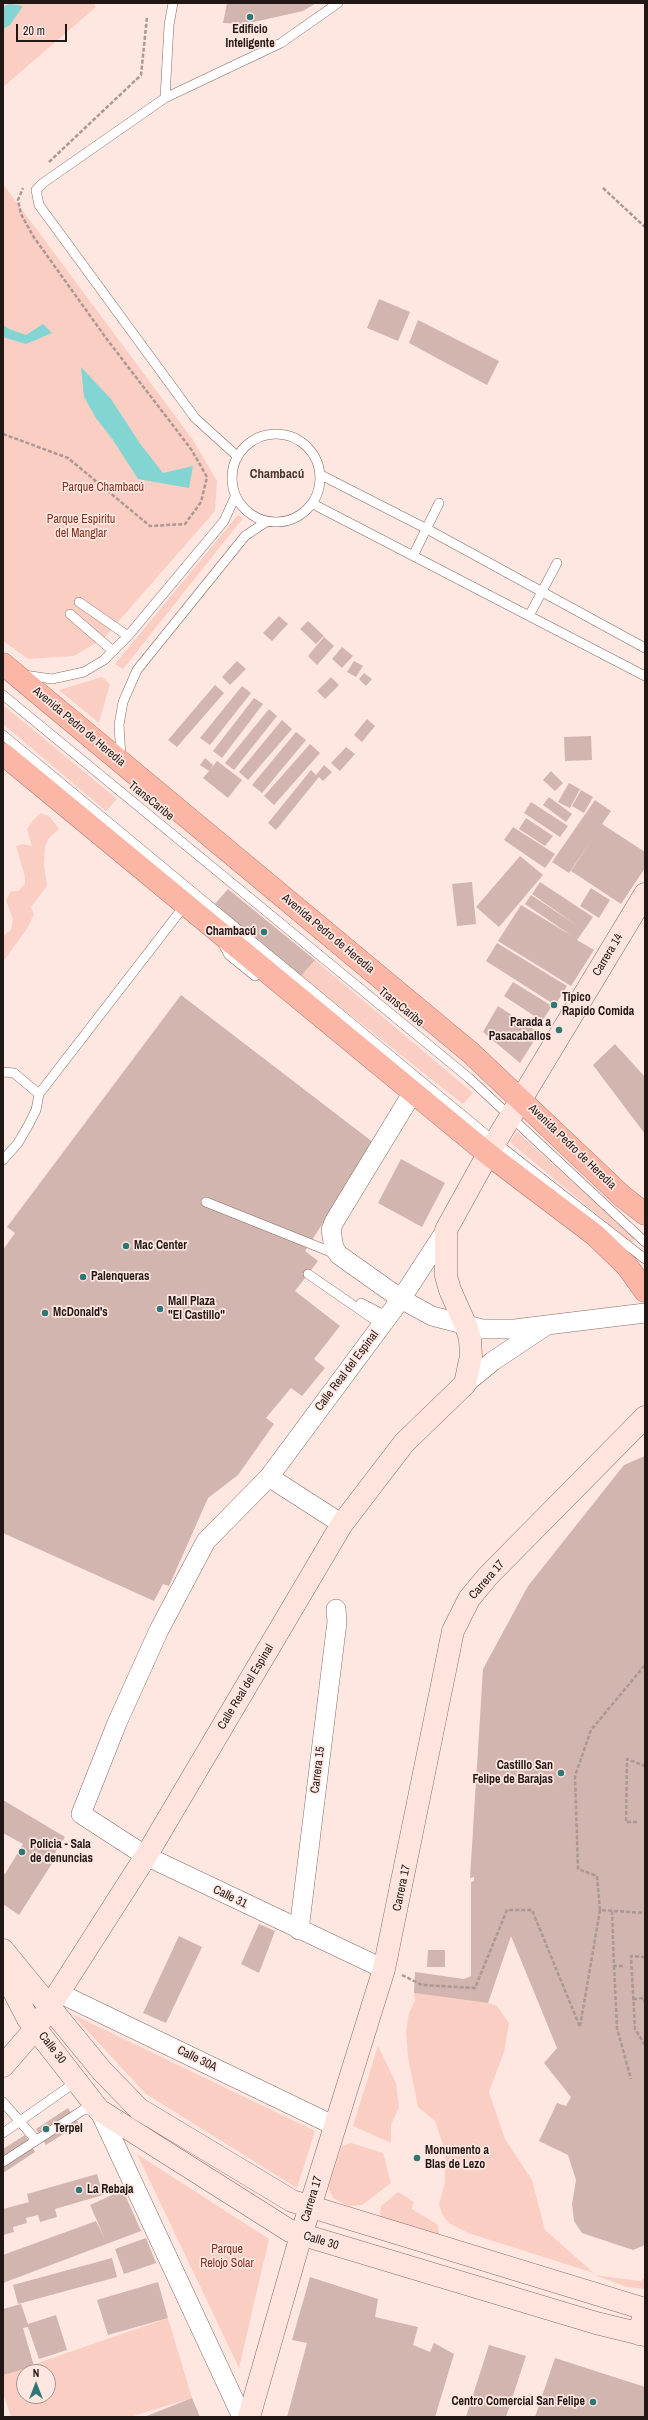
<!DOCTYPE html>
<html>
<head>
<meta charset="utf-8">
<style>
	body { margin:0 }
	#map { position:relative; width:648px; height:2420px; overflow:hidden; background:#ffe7e1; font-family:"Archivo Narrow",sans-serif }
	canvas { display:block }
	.frame { position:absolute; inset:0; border:4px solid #211714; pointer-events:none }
	.north { position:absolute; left:16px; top:2364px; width:40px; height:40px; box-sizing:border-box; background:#ffe7e1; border:1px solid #a6948f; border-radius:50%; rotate:0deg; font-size:11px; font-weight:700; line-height:16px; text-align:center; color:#211714 }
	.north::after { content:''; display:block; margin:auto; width:14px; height:18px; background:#2d7775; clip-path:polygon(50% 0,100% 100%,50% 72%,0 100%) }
	.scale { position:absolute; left:16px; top:24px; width:51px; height:18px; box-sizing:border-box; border:2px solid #211714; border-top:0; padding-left:5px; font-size:12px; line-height:14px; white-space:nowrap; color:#211714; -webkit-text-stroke:3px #ffe7e1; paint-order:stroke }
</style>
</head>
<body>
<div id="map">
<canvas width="648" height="2420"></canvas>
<div class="frame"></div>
<div class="north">N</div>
<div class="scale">20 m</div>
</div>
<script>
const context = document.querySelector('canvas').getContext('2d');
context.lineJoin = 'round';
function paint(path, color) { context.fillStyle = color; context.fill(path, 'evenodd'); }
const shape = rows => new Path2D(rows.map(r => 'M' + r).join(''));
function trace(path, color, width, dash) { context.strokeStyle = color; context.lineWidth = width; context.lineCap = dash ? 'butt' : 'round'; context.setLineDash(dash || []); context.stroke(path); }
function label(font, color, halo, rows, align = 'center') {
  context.font = font + ' "Archivo Narrow",sans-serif'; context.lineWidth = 3.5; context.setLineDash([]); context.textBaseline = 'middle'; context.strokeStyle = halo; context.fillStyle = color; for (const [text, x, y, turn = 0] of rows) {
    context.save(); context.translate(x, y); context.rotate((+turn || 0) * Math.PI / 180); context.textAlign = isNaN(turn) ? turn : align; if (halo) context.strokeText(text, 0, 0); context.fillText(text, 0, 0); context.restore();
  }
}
const green = shape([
	[3,3,93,3,96,7,3,87],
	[3,184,193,440,217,481,215,511,104,638,74,656,28,659,3,641],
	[238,515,243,518,123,669,115,664],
	[102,677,110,684,99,723,59,690],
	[3,705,117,799,106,811,3,724],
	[41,813,50,817,59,829,49,838,45,847,44,864,47,886,31,907,34,914,28,927,3,962,3,936,11,930,13,919,6,900,11,891,18,891,25,884,25,877,16,846,22,844,32,846,27,829,33,820],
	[315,960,473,1093,463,1104,301,976],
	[517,1132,635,1238,631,1243,510,1142],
	[414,1993,488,2003,497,2006,509,2023,504,2052,489,2092,505,2139,532,2180,545,2230,594,2273,468,2233,449,2223,442,2214,439,2204,445,2182,445,2151,435,2121,418,2107,408,2057,406,2031,409,2013,415,2001],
	[72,2014,315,2131,297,2188,146,2094],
	[378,2046,396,2083,399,2107,391,2125,391,2143,353,2126],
	[351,2143,383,2153,391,2183,362,2205,348,2206,333,2198,328,2187,342,2146],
	[137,2154,269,2239,239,2368],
	[398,2192,414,2202,412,2209,438,2225,439,2237,391,2223,380,2216,381,2206],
	[595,2275,640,2281,645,2278,645,2289,627,2287],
	[168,2318,192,2398,130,2417,11,2417,3,2393,3,2375],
	[24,2372,48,2372,48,2396,24,2396]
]);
const water = shape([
	[10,4,23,6,10,25,3,29,3,7],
	[43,324,52,333,26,344,3,337,3,325,9,329,26,335],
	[81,367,111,399,141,445,163,473,193,466,189,488,138,479,113,440,96,418,84,397]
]);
const building = shape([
	[227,3,316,3,303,11,245,24,223,23],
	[379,299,410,312,398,341,367,328],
	[418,320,499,361,487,385,409,343],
	[279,616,288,624,272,641,263,633],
	[308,621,324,636,316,644,300,629],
	[324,637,334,646,317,665,308,656],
	[342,647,353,656,342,668,332,659],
	[237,661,246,669,230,685,222,677],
	[354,661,363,666,356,677,347,672],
	[364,673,372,679,366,686,359,679],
	[331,677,339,685,325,699,317,691],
	[215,685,224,693,177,747,168,740],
	[242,686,251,693,210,745,200,738],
	[254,698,263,704,222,758,213,751],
	[269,709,277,716,234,770,225,763],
	[367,719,375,726,362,742,354,735],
	[282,720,292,729,248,780,239,772],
	[296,732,306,740,262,793,252,785],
	[591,736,592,760,565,761,564,737],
	[310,744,320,753,274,805,264,796],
	[346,747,355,754,340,771,331,763],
	[205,758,213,765,210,770,217,761,242,780,228,798,203,778,209,771,200,765],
	[324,765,332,772,323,781,319,777,276,830,268,823,311,770,316,775],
	[551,771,563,783,555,791,543,780],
	[569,783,580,789,570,808,558,802],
	[581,790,593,797,584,813,572,806],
	[549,797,572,814,566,822,543,805],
	[595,800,611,811,602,824,645,852,645,868,621,904,571,871,594,837,569,873,552,862],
	[531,802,568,826,560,837,524,813],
	[526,818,553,836,545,846,519,829],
	[513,827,555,854,545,868,504,840],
	[520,856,543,875,499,927,476,907],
	[472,882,476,924,457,926,452,884],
	[540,882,593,917,577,940,594,950,571,986,498,941,521,905,572,936,525,904,531,895,579,927,532,894],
	[591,888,610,900,599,918,580,906],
	[228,889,315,960,301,976,214,905],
	[497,943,567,986,555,1005,486,961],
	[513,982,552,1006,542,1021,504,996],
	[181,995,374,1143,305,1251,318,1261,295,1291,340,1326,314,1359,325,1368,302,1396,291,1388,266,1418,274,1424,238,1475,208,1498,169,1586,163,1584,154,1601,3,1533,3,1250,15,1233,7,1227],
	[498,1006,539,1033,520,1063,483,1032],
	[615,1044,645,1077,645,1134,593,1065],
	[401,1159,445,1183,422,1227,378,1203],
	[645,1456,645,2245,633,2250,582,2233,574,2221,572,2204,576,2180,568,2155,539,2141,557,2103,566,2106,571,2097,544,2063,557,2048,511,1936,488,2003,414,1993,415,1972,464,1979,471,1976,471,1882,474,1881,474,1877,470,1878,483,1669,528,1586,624,1465],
	[3,1800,65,1837,50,1861,53,1862,19,1915,3,1904,3,1873,5,1874,23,1844,3,1833],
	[259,1924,275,1931,259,1973,241,1964],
	[179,1936,202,1947,166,2023,143,2013],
	[428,1950,445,1950,445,1967,427,1967],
	[68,2108,79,2124,46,2145,36,2129],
	[25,2135,35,2152,3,2173,3,2149],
	[97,2174,103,2195,55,2209,57,2217,40,2222,38,2215,26,2218,27,2223,13,2227,14,2232,3,2235,3,2209,29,2202,27,2194],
	[123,2190,141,2231,3,2283,3,2255,96,2221,105,2239,90,2205],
	[146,2238,156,2263,124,2274,115,2249],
	[112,2258,117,2277,18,2304,13,2285],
	[310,2277,378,2299,375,2317,418,2327,413,2345,430,2352,434,2343,454,2354,435,2417,287,2417,307,2343,292,2340],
	[158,2282,168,2318,108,2335,97,2300],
	[21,2304,28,2324,56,2315,67,2350,39,2359,28,2327,23,2328,34,2366,3,2375,3,2309],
	[489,2345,526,2356,506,2417,466,2417],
	[555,2358,645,2387,645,2417,535,2417],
	[192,2398,200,2417,144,2417]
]);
const path = shape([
	[49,162,141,75,147,17],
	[603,188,645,227],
	[3,434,68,458,150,526,185,524,201,502,207,477,191,449,106,338,33,236,21,214,18,200,23,188],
	[637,1822,626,1822,627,1759,645,1766],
	[600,1910,597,1876,578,1869,575,1776,591,1730,645,1665],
	[612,1911,614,1966,623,1966],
	[645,1957,631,1956,635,2029,645,2045],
	[614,1966,617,2028,631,2079],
	[402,1975,422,1985,475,1988,507,1910,532,1910,580,2027,600,1910,645,1913],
	[633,1999,644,1998,645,2003]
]);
const service = shape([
	[165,98,169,25,173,3],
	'232 478a44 44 0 1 1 88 0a44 44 0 1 1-88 0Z',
	[237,456,195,418,39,205,36,190,43,183,165,98,281,43,338,3],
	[321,475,427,529,645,648],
	[313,504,645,676],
	[413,556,439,503],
	[79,602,128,636],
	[70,614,113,651],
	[529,616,557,563],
	[24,675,52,679,84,672,104,660,128,636,224,521,235,497],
	[3,695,469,1078,645,1242],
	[3,735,495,1142,645,1259],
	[121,757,119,725,123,702,137,670,245,536,266,522],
	[223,944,229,955,255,976],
	[3,1072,14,1073,39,1094],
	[3,1160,18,1143,29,1124,36,1110,39,1094,185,905],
	[206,1202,336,1254],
	[308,1274,382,1325],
	[361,1303,388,1317],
	[3,2102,36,2140],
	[3,2133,77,2081],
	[3,2162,83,2110,97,2110]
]);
const minor = shape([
	[413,1092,334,1222,331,1230,334,1248,339,1255,401,1299,432,1316,482,1329,515,1329,547,1325],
	[465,1384,493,1361,547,1325,645,1313],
	[269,1477,342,1524],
	[299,1930,337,1622,336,1609],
	[384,1969,146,1856,81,1814,117,1723,159,1630,206,1541,269,1477,401,1299,446,1230],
	[59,1993,335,2126],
	[99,2110,242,2417]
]);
const secondary = shape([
	[3,1950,102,2071,139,2109,292,2201,645,2309,639,2334],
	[3,1976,13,1990,28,2019,99,2110,290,2231,596,2323,645,2335],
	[3,2066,36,2028,146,1856,342,1524,404,1443,465,1384,471,1356,470,1339,466,1326,450,1290,446,1276,446,1230,488,1154,645,894],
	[249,2417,300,2239,384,1969,453,1631,469,1599,488,1576,645,1417]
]);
const trunk = shape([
	[3,664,471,1053,622,1196,645,1214],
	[3,754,488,1154,595,1235,627,1266,645,1291]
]);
const markers = [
	[250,17,4,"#2d7775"],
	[264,932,4,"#2d7775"],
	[554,1005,4,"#2d7775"],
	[559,1030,4,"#2d7775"],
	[126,1246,4,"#2d7775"],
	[83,1277,4,"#2d7775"],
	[160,1309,4,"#2d7775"],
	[45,1313,4,"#2d7775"],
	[561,1773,4,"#2d7775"],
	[22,1852,4,"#2d7775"],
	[46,2129,4,"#2d7775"],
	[417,2158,4,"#2d7775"],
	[79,2190,4,"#2d7775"],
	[593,2402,4,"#2d7775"]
];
const poiNames = [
	["Edificio",250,30,"center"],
	["Inteligente",250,44,"center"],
	["Chambacú",256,932,"right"],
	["Tipico",562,998],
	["Rapido Comida",562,1012],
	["Parada a",551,1023,"right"],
	["Pasacaballos",551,1037,"right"],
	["Mac Center",134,1246],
	["Palenqueras",91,1277],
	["Mall Plaza",168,1302],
	["\"El Castillo\"",168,1316],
	["McDonald's",53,1313],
	["Castillo San",553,1766,"right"],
	["Felipe de Barajas",553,1780,"right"],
	["Policia - Sala",30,1845],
	["de denuncias",30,1859],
	["Terpel",54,2129],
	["Monumento a",425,2151],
	["Blas de Lezo",425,2165],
	["La Rebaja",87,2190],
	["Centro Comercial San Felipe",585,2402,"right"]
];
const parkNames = [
	["Parque Chambacú",103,488],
	["Parque Espiritu",81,520],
	["del Manglar",81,534],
	["Parque",227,2250],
	["Relojo Solar",227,2264]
];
const streetNames = [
	["Avenida Pedro de Heredia",79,727,40],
	["TransCaribe",151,801,39],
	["Avenida Pedro de Heredia",328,934,40],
	["Carrera 14",608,955,-59],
	["TransCaribe",401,1007,39],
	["Avenida Pedro de Heredia",572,1147,44],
	["Calle Real del Espinal",347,1371,-53],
	["Carrera 17",487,1580,-49],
	["Calle Real del Espinal",246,1687,-59],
	["Carrera 15",318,1770,-83],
	["Carrera 17",402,1888,-78],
	["Calle 31",230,1897,26],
	["Calle 30",52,2048,52],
	["Calle 30A",197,2059,26],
	["Carrera 17",312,2199,-73],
	["Calle 30",321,2241,17]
];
const neighbourhoodNames = [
	["Chambacú",277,475]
];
paint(green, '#fbcec3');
paint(water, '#82d5d2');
paint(building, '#d1b5ae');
trace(service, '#856b65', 10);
trace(minor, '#856b65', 20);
trace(secondary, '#856b65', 23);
trace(trunk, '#af7364', 23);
trace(path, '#ab9894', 2.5, [4, 2]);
trace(service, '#fff', 9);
trace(minor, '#fff', 19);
trace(secondary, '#fee4dd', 22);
trace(trunk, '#fcb6a6', 22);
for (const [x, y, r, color] of markers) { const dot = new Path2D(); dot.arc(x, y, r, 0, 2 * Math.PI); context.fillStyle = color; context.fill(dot); trace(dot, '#ffe7e1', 1.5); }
label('bold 12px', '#211714', '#ffe7e1', poiNames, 'left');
label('12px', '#7f3120', '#ffe7e1', parkNames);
label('12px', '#211714', '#ffe7e1', streetNames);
label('bold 13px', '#4c3530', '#ffe7e1', neighbourhoodNames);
</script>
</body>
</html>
